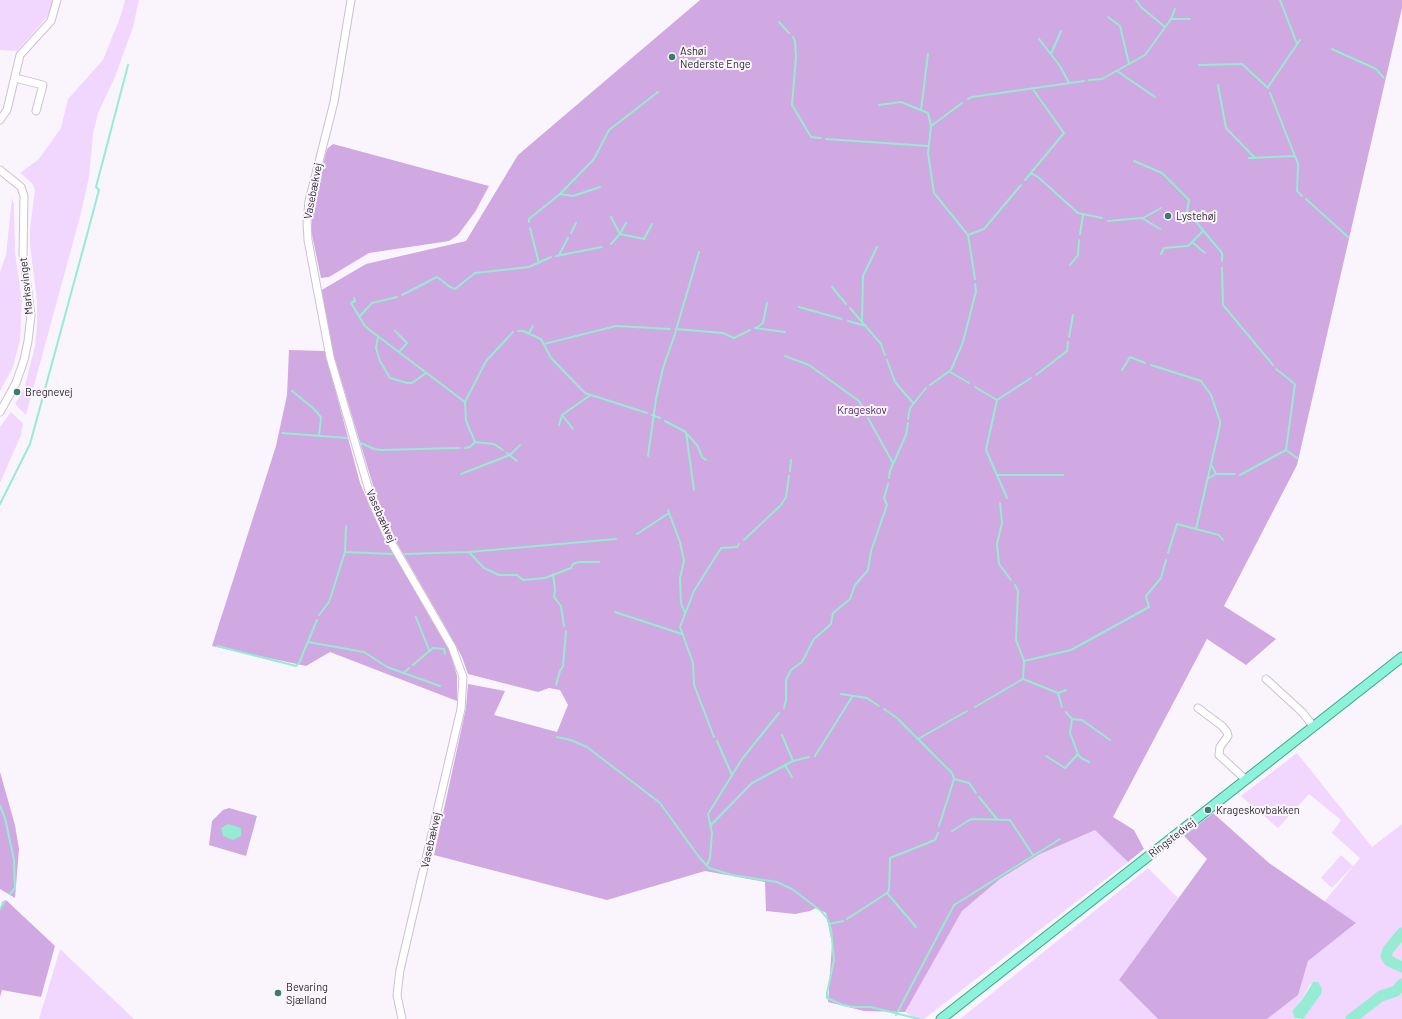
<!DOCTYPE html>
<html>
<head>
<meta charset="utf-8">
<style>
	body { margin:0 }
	canvas { display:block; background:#faf5fd }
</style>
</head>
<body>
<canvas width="1402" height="1019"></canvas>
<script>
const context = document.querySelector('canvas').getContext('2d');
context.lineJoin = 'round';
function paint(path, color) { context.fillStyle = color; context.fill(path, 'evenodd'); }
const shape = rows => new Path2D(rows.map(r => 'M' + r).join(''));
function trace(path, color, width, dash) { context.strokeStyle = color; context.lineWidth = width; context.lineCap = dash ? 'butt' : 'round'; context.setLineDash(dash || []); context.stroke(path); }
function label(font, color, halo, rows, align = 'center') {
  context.font = font + ' Barlow,sans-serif'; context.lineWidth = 4; context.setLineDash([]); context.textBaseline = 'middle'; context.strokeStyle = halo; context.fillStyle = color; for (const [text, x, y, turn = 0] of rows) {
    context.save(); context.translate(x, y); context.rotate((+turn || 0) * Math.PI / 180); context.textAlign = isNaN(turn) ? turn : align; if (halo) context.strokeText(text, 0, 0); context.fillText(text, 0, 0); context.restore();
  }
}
const green = shape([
	[0,0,54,0,49,15,17,51,0,50],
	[125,0,139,0,133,27,115,77,98,113,93,134,89,177,81,213,26,415,15,404,24,389,35,346,37,326,37,301,30,245,30,228,35,190,32,183,20,173,39,159,61,128,68,99,103,60,121,15],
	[12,198,14,203,15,252,22,301,20,340,13,367,0,391,0,272,6,255],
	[11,412,23,423,21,435,0,483,0,427],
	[1297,753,1372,847,1402,824,1402,1019,1301,1019,1321,994,1317,982,1313,982,1309,986,1302,1000,1292,1011,1295,1018,1299,1019,1267,1019,1297,995,1308,961,1355,924,1324,902,1360,858,1332,833,1341,820,1309,794,1278,828,1241,796],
	[1095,829,1128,862,924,1019,916,1019,905,1012,962,911,1000,879,1040,854],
	[1341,855,1353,866,1332,888,1321,878],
	[1148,868,1178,898,1119,980,1158,1019,960,1019],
	[60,949,134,1019,39,1019]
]);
const forest = shape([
	[700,0,1402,0,1402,8,1297,465,1224,606,1276,639,1246,665,1207,639,1113,817,1134,830,1144,849,1128,862,1095,830,1040,854,1000,879,962,911,905,1012,864,1011,828,1002,832,944,826,913,816,908,810,911,795,914,766,911,765,882,705,871,607,900,434,855,466,708,468,684,505,691,494,715,557,732,568,705,560,690,549,688,538,692,468,674,462,657,445,626,390,531,376,495,333,353,320,291,366,264,466,241,518,155],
	[333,144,489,186,475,212,458,235,449,241,369,253,329,277,321,278,311,230,314,199,327,149],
	[289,350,325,351,360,483,382,534,449,648,457,676,457,701,330,652,306,666,212,646,276,446,287,395],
	[0,772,15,825,19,849,15,898,0,889],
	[229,808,257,816,246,856,209,845,212,821,223,810],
	[1213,813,1269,863,1356,923,1308,961,1298,995,1267,1019,1158,1019,1119,980,1207,859,1184,836],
	[6,900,55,946,41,997,2,990,0,997,0,911,2,902]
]);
const water = shape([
	[228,824,241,828,241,836,233,840,223,836,221,828],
	[1313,982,1318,982,1322,989,1321,994,1303,1019,1295,1018,1292,1011,1302,1000]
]);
const stream = shape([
	[1136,0,1141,7,1165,27],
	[1280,0,1297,44],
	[1108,17,1120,26,1129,64],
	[1171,19,1190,19],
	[779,22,789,33],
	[793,37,795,41,796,57,792,105,811,137,821,138],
	[1039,39,1060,66,1069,83],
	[1332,49,1376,69,1384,78],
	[1051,54,1061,31],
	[1199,65,1242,64,1268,88],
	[1117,71,1155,97],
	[1089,80,1102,79,1145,55,1171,19,1175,9],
	[1218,85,1226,128,1255,158],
	[1268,87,1300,40],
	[1270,93,1298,164,1297,191,1302,196],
	[968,99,972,97,1084,81],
	[879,105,901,102,928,113,931,126,928,153,934,193,968,235,975,279],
	[921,110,928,54],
	[931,126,962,103],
	[826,139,928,146],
	[1249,158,1295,156],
	[1134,161,1162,173,1189,200,1187,211,1222,253,1222,261],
	[1031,173,1038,177,1078,213,1102,218],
	[1025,180,1064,133,1032,88],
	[560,194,573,196,600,187],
	[1306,199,1348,237],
	[611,217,620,234,644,239,652,224],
	[1143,218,1161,208],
	[1108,221,1142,218,1160,229],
	[529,222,529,219,560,194,594,159,609,130,658,92],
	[530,228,539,263],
	[571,233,576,223],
	[1080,234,1083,215],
	[968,235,984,229,1021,185],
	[1192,242,1205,253],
	[611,244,620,234,626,223],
	[1161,254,1164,248,1188,246,1203,231],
	[559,255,568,238],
	[556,256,602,247],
	[1070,265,1078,255,1079,240],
	[1222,268,1223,305,1273,365],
	[832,287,846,304],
	[402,295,437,277,450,287,455,289,475,273,529,267,551,257],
	[354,298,355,301,351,303,365,326,371,331,465,402],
	[799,307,842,319],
	[850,308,881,344,885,355],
	[359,317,372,303,397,297],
	[848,321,866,326],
	[862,322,863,276,877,247],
	[755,328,785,332],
	[756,328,763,323,767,303],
	[676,329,723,333,734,338,750,330],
	[395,331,407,343,399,352],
	[518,331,523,331,541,339,551,358,585,393,647,413],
	[529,333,533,326],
	[378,337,376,348,380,361,390,378,407,383,412,383,426,373],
	[1069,337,1073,315],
	[544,344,616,326,670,329],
	[785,356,809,365,859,401,866,413],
	[887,360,895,382,913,403],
	[1151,365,1201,381,1211,395,1220,421,1220,425,1196,529],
	[1276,369,1295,384,1286,450],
	[1122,370,1130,357,1145,363],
	[950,372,969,383],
	[1036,375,1067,351,1068,342],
	[930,385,951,370,963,342,976,291,975,284],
	[975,387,997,400],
	[292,391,313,408,321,417,319,436],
	[562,415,573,429],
	[652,415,660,418],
	[868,418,893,463],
	[908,419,910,408,926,388],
	[665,421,686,432,694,490],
	[559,425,562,415,589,396],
	[282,433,347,438],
	[687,434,697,445,702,457,706,460],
	[475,442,494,444,503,450],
	[361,443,374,449,381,450,459,448],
	[465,448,470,447,475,442,466,421,465,402,486,361,513,332],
	[507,453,517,461],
	[648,456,656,399,663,368,674,337,699,252],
	[790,471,791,460],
	[461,474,510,455,520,445],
	[1216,474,1235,474],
	[997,475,1063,475],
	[1240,475,1286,450,1297,458],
	[889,478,890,471,906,435,908,423],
	[1209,478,1216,474,1212,466],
	[1007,498,986,450,997,400,1031,378],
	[1000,503,1002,523,997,544,999,564,1011,580],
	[0,504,30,444,88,231,99,190,96,187,128,65],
	[668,510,680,542,684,561,680,578,681,603,685,613],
	[637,534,669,513],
	[744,540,781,505,786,497,789,476],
	[345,552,394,554],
	[469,552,484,568,499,575,517,575,523,580,545,578,571,568,573,564,579,562,599,562],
	[1168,553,1177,524,1219,535,1223,540],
	[405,554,469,552,616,539],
	[553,574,555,590,554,597,561,606,564,626],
	[1015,585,1018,591,1016,640,1024,661,1023,679],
	[615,612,682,634],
	[319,615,329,602,345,552,346,526],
	[416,617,429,650],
	[308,642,364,652,387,667,440,686],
	[217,646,296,666,299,663,317,620],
	[1024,661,1071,650,1149,607,1146,596,1161,578,1166,560],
	[413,665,433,648,444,649,445,654],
	[404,673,409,668],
	[1023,679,1058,693,1062,707],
	[556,685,560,671,563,666,566,631],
	[1058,693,1066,690],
	[841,694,867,698,879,706],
	[975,707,1023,679],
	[784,708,786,700,786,680,791,670,802,662,814,639,831,624,833,613,850,599,855,585,868,570,871,551,887,505,884,498,888,484],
	[884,709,897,718,952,773,954,779,939,826],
	[1066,712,1072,719,1070,733,1078,754,1081,758,1089,762],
	[1072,719,1082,720,1110,740],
	[782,735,793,761],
	[557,737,571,740,587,747,660,803,699,857,709,868,732,875,777,882,792,889,821,911,827,918,831,929,834,960,827,993,827,998,843,1005,853,1007,871,1007,919,1019],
	[714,737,694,685,693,663,680,627,694,591,721,548,737,547,739,544],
	[918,739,967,711],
	[717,741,732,775],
	[815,756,852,697],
	[1046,756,1065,768,1078,754],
	[785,765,792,777],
	[954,779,969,783,976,793],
	[979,797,997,819],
	[0,806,5,818,14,860,15,888,10,894],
	[711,825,752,783,793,761,809,757],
	[952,831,971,819,1010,820,1033,855],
	[707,865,710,858,712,833,708,814,742,759,779,713],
	[887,893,916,927],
	[0,909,5,901],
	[847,919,887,893,889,890,890,858,935,840,938,833],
	[829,924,843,921],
	[896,1015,954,905,1060,839]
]);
const river = shape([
	[1402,933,1388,950,1386,956,1389,961,1402,967],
	[1351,1019,1381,996,1396,991,1402,984]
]);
const minor = shape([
	[351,0,334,102,309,201,307,222,308,240,330,357,373,504,387,535,452,647,463,677,461,709,400,970,397,995,402,1019],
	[15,78,43,85,36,111],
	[0,120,7,110,20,55,51,21,57,0],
	[0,170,21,187,24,196,23,254,31,315,28,341,24,360,16,383,0,412],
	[1266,679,1302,712,1314,727],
	[1198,708,1222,726,1227,732,1228,736,1220,747,1219,755,1246,780]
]);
const major = shape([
	[941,1019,1402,657]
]);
const markers = [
	[672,57,4,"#3d7c6a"],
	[1168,216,4,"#3d7c6a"],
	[17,392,4,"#3d7c6a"],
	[1208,810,4,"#3d7c6a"],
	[278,993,4,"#3d7c6a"]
];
const poiNames = [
	["Ashøi",680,51],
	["Nederste Enge",680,64],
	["Lystehøj",1176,216],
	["Bregnevej",25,392],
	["Krageskovbakken",1216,810],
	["Bevaring",286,987],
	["Sjælland",286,1000]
];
const streetNames = [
	["Vasebækvej",313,191,-79],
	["Marksvinget",26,286,-96],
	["Vasebækvej",381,516,66],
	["Ringstedvej",1172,838,-38],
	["Vasebækvej",431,840,-77]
];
const parkNames = [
	["Krageskov",862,410]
];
paint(green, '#f1d7fd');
paint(forest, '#d0a8e2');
paint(water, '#95ecd2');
trace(stream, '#95ecd2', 2);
trace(river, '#95ecd2', 11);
trace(minor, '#cdbfd3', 9);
trace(major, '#3aa68f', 11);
trace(minor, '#fff', 7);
trace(major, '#8df2da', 9);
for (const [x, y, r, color] of markers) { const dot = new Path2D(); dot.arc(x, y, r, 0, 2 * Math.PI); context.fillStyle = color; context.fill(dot); trace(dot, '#faf5fd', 1.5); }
label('11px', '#2e2931', '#faf5fd', poiNames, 'left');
label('11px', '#2e2931', '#faf5fd', streetNames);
label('11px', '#4f1d62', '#faf5fd', parkNames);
</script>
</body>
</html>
